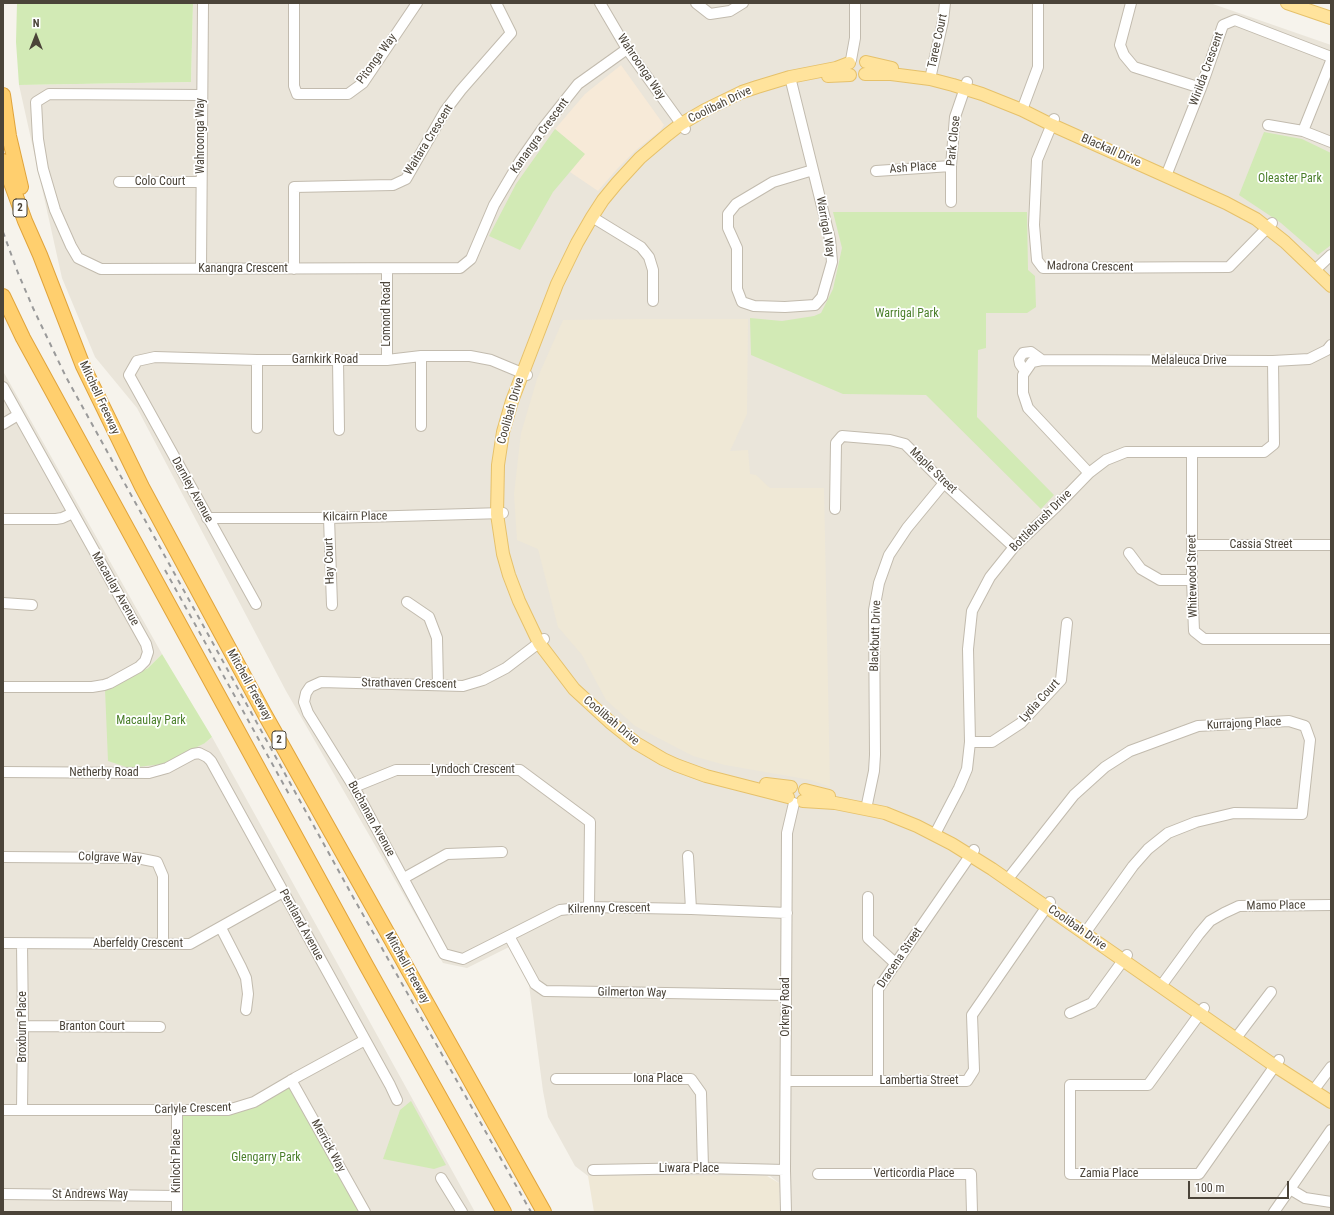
<!DOCTYPE html>
<html>
<head>
<meta charset="utf-8">
<style>
	body { margin:0 }
	#map { position:relative; width:1334px; height:1215px; overflow:hidden; background:#f6f3ec; font-family:"Roboto Condensed",sans-serif }
	canvas { display:block }
	.frame { position:absolute; inset:0; border:4px solid #4b4439; pointer-events:none }
	.north { position:absolute; left:16px; top:16px; width:40px; height:40px; -webkit-text-stroke:3px #fff; paint-order:stroke; rotate:0deg; font-size:11px; font-weight:700; line-height:16px; text-align:center; color:#4b4439 }
	.north::after { content:''; display:block; margin:auto; width:14px; height:18px; background:#4b4439; clip-path:polygon(50% 0,100% 100%,50% 72%,0 100%) }
	.scale { position:absolute; left:1188px; top:1181px; width:101px; height:18px; box-sizing:border-box; border:2px solid #4b4439; border-top:0; padding-left:5px; font-size:12px; line-height:14px; white-space:nowrap; color:#4b4439; -webkit-text-stroke:3px #fff; paint-order:stroke }
</style>
</head>
<body>
<div id="map">
<canvas width="1334" height="1215"></canvas>
<div class="frame"></div>
<div class="north">N</div>
<div class="scale">100 m</div>
</div>
<script>
const context = document.querySelector('canvas').getContext('2d');
context.lineJoin = 'round';
function paint(path, color) { context.fillStyle = color; context.fill(path, 'evenodd'); }
const shape = rows => new Path2D(rows.map(r => 'M' + r).join(''));
function trace(path, color, width, dash) { context.strokeStyle = color; context.lineWidth = width; context.lineCap = dash ? 'butt' : 'round'; context.setLineDash(dash || []); context.stroke(path); }
function label(font, color, halo, rows, align = 'center') {
  context.font = font + ' "Roboto Condensed",sans-serif'; context.lineWidth = 3.5; context.setLineDash([]); context.textBaseline = 'middle'; context.strokeStyle = halo; context.fillStyle = color; for (const [text, x, y, turn = 0] of rows) {
    context.save(); context.translate(x, y); context.rotate((+turn || 0) * Math.PI / 180); context.textAlign = isNaN(turn) ? turn : align; if (halo) context.strokeText(text, 0, 0); context.fillText(text, 0, 0); context.restore();
  }
}
const residential = shape([
	[193,3,1210,3,1331,45,1331,1212,780,1212,779,1183,770,1176,588,1176,575,1166,548,1117,543,1091,529,985,509,947,467,968,443,963,286,691,137,408,95,357,62,278,19,85,191,82],
	[3,371,162,654,148,668,105,689,205,743,212,737,475,1212,3,1212]
]);
const commercial = shape([
	[621,65,664,125,660,131,635,151,618,168,598,191,570,172,584,154,555,129,585,94]
]);
const education = shape([
	[642,319,748,319,747,414,730,451,748,450,750,474,756,475,770,488,824,488,830,787,811,780,725,765,693,756,635,726,606,700,582,655,558,627,538,549,517,540,514,494,521,433,537,379,563,320],
	[588,1176,767,1176,779,1183,780,1212,594,1212]
]);
const green = shape([
	[17,3,193,3,191,82,19,85,16,42],
	[555,129,585,154,553,192,520,250,489,236,516,184],
	[1264,132,1302,139,1331,153,1331,245,1318,255,1281,223,1239,195],
	[833,212,1027,212,1028,270,1035,276,1036,307,1027,313,986,313,986,348,978,350,977,417,1054,495,1041,509,926,395,843,394,751,355,750,318,782,321,814,316,821,313,833,289,842,248],
	[162,654,212,737,205,743,163,764,129,768,108,761,105,689,148,668],
	[289,1087,361,1212,182,1212,180,1116,228,1116],
	[411,1101,446,1165,434,1169,383,1159,400,1110]
]);
const minor = shape([
	[294,3,294,86,297,94,348,94,363,83,417,3],
	[600,3,627,49,685,129],
	[696,3,710,14,730,11,743,3],
	[1131,3,1120,45,1124,55,1134,67,1201,88],
	[851,60,855,38,855,3],
	[790,77,813,170,830,239,832,262,822,297,815,305,785,307,754,306,742,302,737,289,737,248,728,228,728,214,736,204,773,182,813,170],
	[930,79,943,21,945,3],
	[201,95,49,94,36,102,38,139,43,169,55,210,71,246,78,258,101,269,460,268,471,259,494,205,520,161,543,128,578,84,627,49],
	[1022,110,1038,67,1038,3],
	[1054,119,1037,160,1034,225,1037,260,1043,268,1229,267,1272,223],
	[1268,125,1303,131,1331,142],
	[1303,131,1331,61],
	[876,171,951,166],
	[1166,176,1201,88,1223,25,1235,20,1331,57],
	[119,182,201,182],
	[951,202,951,166,955,117,967,82],
	[592,217,641,247,649,257,653,270,653,301],
	[201,269,203,3],
	[294,269,294,187,393,185,406,179,445,111,461,90,511,33,496,3],
	[387,269,387,360],
	[1315,270,1331,255],
	[338,360,339,430],
	[1025,371,1020,364,1019,359,1023,353,1031,352,1042,360],
	[3,387,146,644,148,652,145,661,139,667,110,683,104,685,92,687,3,687],
	[3,424,18,415],
	[421,426,421,356],
	[257,428,257,360],
	[1192,453,1192,580,1194,631,1204,639,1331,639],
	[1089,473,1028,408,1023,393,1023,375,1032,362,1042,360,1273,361,1309,359,1327,350,1331,345],
	[835,509,836,443,842,436,890,440,905,444,944,483,1014,547],
	[207,518,329,518,503,513],
	[329,518,332,605],
	[3,519,56,519,62,518,73,513],
	[1192,545,1331,545],
	[1129,553,1141,569,1160,580,1192,580],
	[407,602,429,617,437,638,438,685],
	[3,603,32,605],
	[256,604,129,375,137,361,155,357,257,360,387,360,421,356,470,356,491,360,527,375],
	[544,639,506,668,483,680,463,686,321,682,310,687,306,693,304,702,308,713,354,787,444,954,463,959,560,910,589,907,691,909,787,913],
	[970,742,992,742,1021,723,1061,680,1067,623],
	[3,772,149,773,167,768,193,754,199,753,207,757,211,761,390,1085,397,1100],
	[354,787,396,770,520,770,590,822,589,907],
	[866,809,874,771,875,755,874,610,879,583,889,555,907,528,944,483],
	[935,834,959,788,967,769,970,742,968,649,972,611,990,577,1014,547,1055,508,1089,473,1106,460,1126,452,1264,452,1274,444,1273,361],
	[688,856,691,909],
	[3,857,137,858,157,862,163,876,163,943],
	[404,878,447,854,502,852],
	[1007,880,1074,795,1105,767,1130,751,1198,726,1289,721,1305,726,1310,740,1302,814,1234,813,1196,822,1168,833,1148,849,1133,866,1085,933],
	[868,897,868,938,896,964],
	[221,928,241,967,246,978,248,994,246,1010],
	[509,936,535,984,545,991,786,995],
	[3,943,190,944,283,892],
	[22,944,23,1026,22,1110],
	[1161,986,1199,934,1210,921,1224,913,1239,906,1331,905],
	[1204,1008,1148,1085,1070,1085,1070,1174,1199,1174,1279,1060],
	[1070,1013,1092,1003,1127,955],
	[23,1026,160,1027],
	[1236,1038,1271,992],
	[556,1079,691,1079,701,1093,703,1168],
	[291,1080,365,1212],
	[786,1081,967,1081,974,1070,972,1015,1050,902],
	[878,1081,878,989,974,850],
	[1313,1091,1331,1067],
	[3,1110,228,1110,254,1102,295,1078,365,1040],
	[593,1170,703,1168,785,1170],
	[818,1174,971,1174,972,1212],
	[441,1178,462,1212],
	[1290,1189,1305,1198,1331,1202],
	[3,1194,177,1196],
	[177,1212,177,1111],
	[786,1212,785,1170,787,833,794,803],
	[1274,1212,1331,1130]
]);
const major = shape([
	[1287,3,1331,18],
	[866,62,892,68],
	[865,74,891,74,930,79,953,85,982,94,1022,110,1052,125,1226,203,1256,219,1285,242,1331,286],
	[828,76,850,75],
	[766,784,791,787],
	[805,790,829,796],
	[788,797,706,776,676,765,663,759,636,743,611,723,574,689,539,643,519,601,509,575,503,554,497,514,498,465,503,432,512,401,557,284,577,243,592,217,603,200,617,183,640,158,667,135,681,124,705,110,742,92,757,87,790,77,836,68,849,63],
	[803,801,835,803,885,813,917,826,952,844,992,869,1275,1066,1331,1102]
]);
const highway = shape([
	[3,95,9,136,21,187],
	[3,161,25,221,40,255,83,366,142,487,264,713,544,1212],
	[3,296,23,338,366,965,504,1212]
]);
const rail = shape([
	[3,232,18,273,33,308,66,377,353,897,531,1212],
	[165,570,290,796]
]);
const shields = [
	[20,208,14],
	[279,740,14]
];
const shieldNames = [
	["2",20,208],
	["2",279,740]
];
const streetNames = [
	["Taree Court",938,41,-78],
	["Pitonga Way",377,59,-54],
	["Wahroonga Way",641,67,56],
	["Wirilda Crescent",1207,69,-70],
	["Coolibah Drive",720,105,-26],
	["Wahroonga Way",201,136,-90],
	["Kanangra Crescent",540,136,-54],
	["Waitara Crescent",429,140,-58],
	["Park Close",954,141,-84],
	["Blackall Drive",1111,151,24],
	["Ash Place",913,168,-4],
	["Colo Court",160,182],
	["Warrigal Way",825,227,80],
	["Madrona Crescent",1090,267,1],
	["Kanangra Crescent",243,269],
	["Lomond Road",387,314,-90],
	["Garnkirk Road",325,360],
	["Melaleuca Drive",1189,361],
	["Mitchell Freeway",99,398,65],
	["Coolibah Drive",511,411,-74],
	["Maple Street",933,471,44],
	["Darnley Avenue",192,490,61],
	["Kilcairn Place",355,517,-1],
	["Bottlebrush Drive",1041,521,-45],
	["Cassia Street",1261,545],
	["Hay Court",330,561,-92],
	["Whitewood Street",1193,576,-91],
	["Macaulay Avenue",115,589,60],
	["Blackbutt Drive",876,636,-88],
	["Strathaven Crescent",409,684,1],
	["Mitchell Freeway",249,685,61],
	["Lydia Court",1040,701,-48],
	["Coolibah Drive",611,721,40],
	["Kurrajong Place",1244,724,-3],
	["Lyndoch Crescent",473,770],
	["Netherby Road",104,773],
	["Buchanan Avenue",371,819,61],
	["Colgrave Way",110,858,2],
	["Mamo Place",1276,906,-1],
	["Kilrenny Crescent",609,909,-1],
	["Pentland Avenue",301,925,61],
	["Coolibah Drive",1077,928,35],
	["Aberfeldy Crescent",138,944],
	["Dracena Street",900,958,-56],
	["Mitchell Freeway",407,968,61],
	["Gilmerton Way",632,993,1],
	["Orkney Road",786,1007,-90],
	["Broxburn Place",23,1027,-90],
	["Branton Court",92,1027],
	["Iona Place",658,1079],
	["Lambertia Street",919,1081],
	["Carlyle Crescent",193,1109,-2],
	["Merrick Way",328,1146,61],
	["Kinloch Place",177,1161,-90],
	["Liwara Place",689,1169],
	["Verticordia Place",914,1174],
	["Zamia Place",1109,1174],
	["St Andrews Way",90,1195]
];
const parkNames = [
	["Oleaster Park",1290,179],
	["Warrigal Park",907,314],
	["Macaulay Park",151,721],
	["Glengarry Park",266,1158]
];
paint(residential, '#eae5da');
paint(commercial, '#f7ead8');
paint(education, '#efe8d6');
paint(green, '#d2eab5');
trace(minor, '#c2bbae', 12);
trace(major, '#e6c16a', 14);
trace(highway, '#e0a43c', 16);
trace(minor, '#fff', 10);
trace(major, '#ffe39c', 12);
trace(highway, '#ffcf6e', 14);
trace(rail, '#9a9a9a', 2, [5, 5]);
for (const [x, y, w] of shields) { const box = new Path2D(); box.roundRect(x - w / 2, y - 9, w, 18, 3); context.fillStyle = '#fff'; context.fill(box); trace(box, '#4b4439', 1); }
label('bold 11px', '#4b4439', null, shieldNames);
label('12px', '#4b4439', '#fff', streetNames);
label('12px', '#4a7f2a', '#fff', parkNames);
</script>
</body>
</html>
